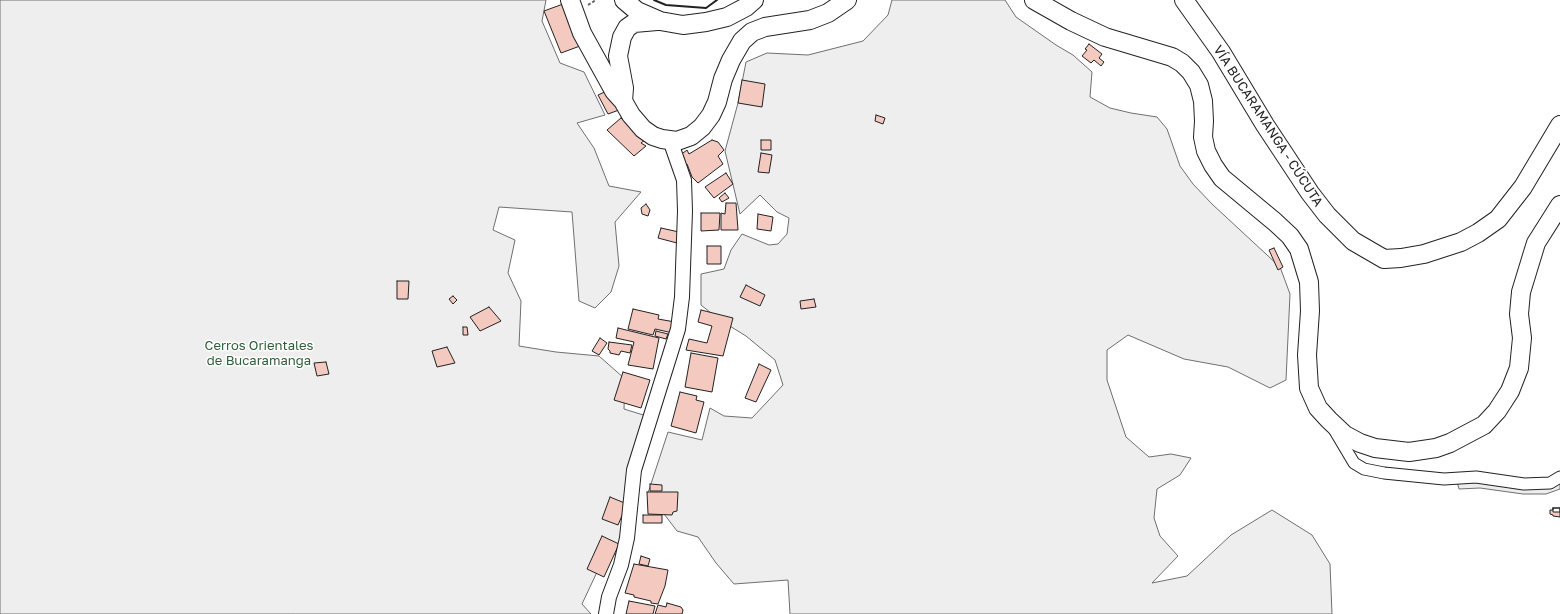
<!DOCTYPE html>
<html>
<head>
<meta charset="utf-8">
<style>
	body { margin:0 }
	canvas { display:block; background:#fff }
</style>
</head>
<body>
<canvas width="1560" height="614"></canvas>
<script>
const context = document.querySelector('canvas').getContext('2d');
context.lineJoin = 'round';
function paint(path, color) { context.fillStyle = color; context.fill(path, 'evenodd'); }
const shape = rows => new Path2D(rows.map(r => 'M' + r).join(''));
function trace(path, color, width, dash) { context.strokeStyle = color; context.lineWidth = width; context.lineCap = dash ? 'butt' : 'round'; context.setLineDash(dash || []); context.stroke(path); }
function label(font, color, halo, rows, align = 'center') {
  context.font = font + ' "Golos Text",sans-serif'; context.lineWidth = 3; context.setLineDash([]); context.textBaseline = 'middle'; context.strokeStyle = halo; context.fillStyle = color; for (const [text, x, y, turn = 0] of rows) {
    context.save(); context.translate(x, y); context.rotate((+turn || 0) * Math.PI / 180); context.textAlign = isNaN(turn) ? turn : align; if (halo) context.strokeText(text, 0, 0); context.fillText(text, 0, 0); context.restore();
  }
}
const green = shape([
	[0,0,546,0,542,21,560,63,584,72,605,115,577,123,594,148,609,186,641,192,615,222,619,266,611,292,595,308,579,301,572,212,499,207,493,230,515,240,508,273,521,301,519,346,556,352,599,356,625,379,624,409,653,418,627,489,628,553,605,555,582,604,591,614,0,614,0,0],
	[892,0,1005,0,1016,17,1056,45,1073,55,1092,72,1090,97,1110,108,1131,113,1157,117,1167,129,1180,166,1193,184,1212,204,1280,267,1290,294,1286,380,1270,388,1228,367,1184,359,1128,335,1107,350,1107,380,1126,437,1149,457,1171,454,1191,458,1180,475,1157,489,1154,518,1160,536,1178,556,1152,583,1187,576,1231,535,1272,510,1312,535,1330,564,1332,614,790,614,788,580,734,584,716,563,698,537,677,531,648,493,668,432,702,440,710,408,724,416,752,418,783,385,775,360,746,336,720,320,701,305,701,274,724,269,731,250,742,234,769,245,778,244,787,234,789,218,777,212,760,195,740,214,725,151,738,103,746,62,767,53,808,55,863,41,888,15,892,0]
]);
const parking = shape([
	[1560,477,1560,489,1546,494,1523,494,1480,488,1459,489,1456,478,1498,480,1560,477]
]);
const building = shape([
	[563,4,580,46,561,53,544,11,563,4],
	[1089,44,1102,54,1099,58,1104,62,1101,66,1094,60,1091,63,1082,56,1087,50,1085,49,1089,44],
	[742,80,765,84,762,107,738,103,742,80],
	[609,90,619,110,608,114,598,95,609,90],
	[876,115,885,118,883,124,875,121,876,115],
	[621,118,645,140,641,143,646,146,634,156,607,130,621,118],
	[712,140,718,142,724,150,718,156,723,164,698,183,692,177,687,164,684,166,679,156,687,150,689,154,712,140],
	[761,140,771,140,771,150,761,150,761,140],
	[761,153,772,155,769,173,758,172,761,153],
	[726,173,733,184,714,198,705,187,726,173],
	[725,193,729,198,722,202,719,198,725,193],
	[726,203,736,203,738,230,721,230,721,213,725,214,726,203],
	[646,204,650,210,648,216,642,214,641,208,646,204],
	[701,213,720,213,719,230,701,231,701,213],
	[758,214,773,217,771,231,757,229,758,214],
	[661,228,679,232,677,243,658,238,661,228],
	[707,246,721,246,721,264,707,264,707,246],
	[1274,248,1283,267,1278,270,1269,250,1274,248],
	[397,281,409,281,408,299,397,299,397,281],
	[746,285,765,295,760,306,740,297,746,285],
	[453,296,457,300,453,304,449,299,453,296],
	[814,299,816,307,801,309,800,301,814,299],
	[489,307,501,321,480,331,470,317,489,307],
	[633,309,659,315,658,319,675,322,673,333,655,329,653,335,628,329,633,309],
	[701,310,733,318,723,356,686,350,689,339,707,343,712,326,698,322,701,310],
	[463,327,467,327,468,335,463,335,463,327],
	[618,328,659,338,653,369,628,365,634,342,616,338,618,328],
	[656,331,668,334,666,339,655,336,656,331],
	[600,338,607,343,599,355,592,351,600,338],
	[609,342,632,345,630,353,621,351,619,355,610,353,610,351,608,349,609,342],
	[447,347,455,363,437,367,432,351,447,347],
	[691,353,718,358,712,392,685,387,691,353],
	[326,362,329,374,317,376,314,363,326,362],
	[759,364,771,370,756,402,745,398,759,364],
	[623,372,650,380,641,408,614,400,623,372],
	[680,392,697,396,696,400,704,402,696,433,671,426,680,392],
	[650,484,662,485,662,491,650,491,650,484],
	[647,492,678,492,677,511,673,512,672,515,648,514,647,492],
	[610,497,627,504,618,525,602,519,610,497],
	[1553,508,1560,508,1560,517,1553,516,1553,515,1550,514,1550,510,1553,510,1553,508],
	[1553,508,1560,508,1560,512,1553,512,1553,508],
	[643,515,662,515,662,523,643,523,643,515],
	[602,536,619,544,604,577,587,569,602,536],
	[641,556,650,559,648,566,639,564,641,556],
	[634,564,668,570,665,586,658,604,651,603,651,601,634,597,634,595,625,593,634,564],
	[629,601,655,606,653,614,626,614,629,601],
	[667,603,681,607,683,610,682,614,655,614,658,605,666,607,667,603]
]);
const path = shape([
	[588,5,596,0]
]);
const minor = shape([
	[1335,431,1354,463,1364,469,1384,473,1444,479,1476,477,1524,484,1550,483,1560,477]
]);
const tertiary = shape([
	[606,614,609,597,621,565,627,538,634,470,678,329,682,297,685,211,684,180,670,140]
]);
const trunk = shape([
	[570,0,582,33,614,91,623,101,631,115,643,129,653,136,662,139,677,141,691,136,702,127,711,115,717,102,723,79,731,60,742,41,752,32,765,27,810,20,828,13,847,0],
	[624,0,637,11,660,21,683,25,706,22,727,17,746,7,754,0],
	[1034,0,1071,21,1105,37,1172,57,1182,63,1191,72,1199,85,1203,101,1204,121,1203,137,1206,151,1213,165,1222,178,1275,222,1290,236,1299,249,1309,282,1310,311,1307,355,1309,388,1318,408,1329,420,1345,435,1360,443,1375,448,1409,452,1436,448,1450,443,1484,425,1497,411,1510,391,1519,368,1522,338,1519,314,1521,292,1532,256,1536,243,1560,205],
	[1184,0,1221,52,1265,125,1310,193,1327,215,1353,241,1384,259,1401,258,1424,254,1461,242,1478,233,1498,219,1523,187,1560,125],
	[623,101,624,88,618,56,622,37,627,28,634,23,657,21]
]);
const wall = shape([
	[654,0,666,5,706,8,717,0]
]);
const streetNames = [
	["VÍA BUCARAMANGA - CÚCUTA",1268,126,57]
];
const parkNames = [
	["Cerros Orientales",259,346],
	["de Bucaramanga",259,361]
];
paint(green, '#eee');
trace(green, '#6f6f6f', 1);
paint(parking, '#ededed');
trace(parking, '#6f6f6f', 1);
paint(building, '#f3c9c0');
trace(building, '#222', 1);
trace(minor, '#222', 13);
trace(tertiary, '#222', 16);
trace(trunk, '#222', 20);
trace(path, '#646464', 2, [3, 2]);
trace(minor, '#fff', 11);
trace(tertiary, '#fff', 14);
trace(trunk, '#fff', 18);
trace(wall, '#222', 2);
label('13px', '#222', '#fff', streetNames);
label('13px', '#2f5e38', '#fff', parkNames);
</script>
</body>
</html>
